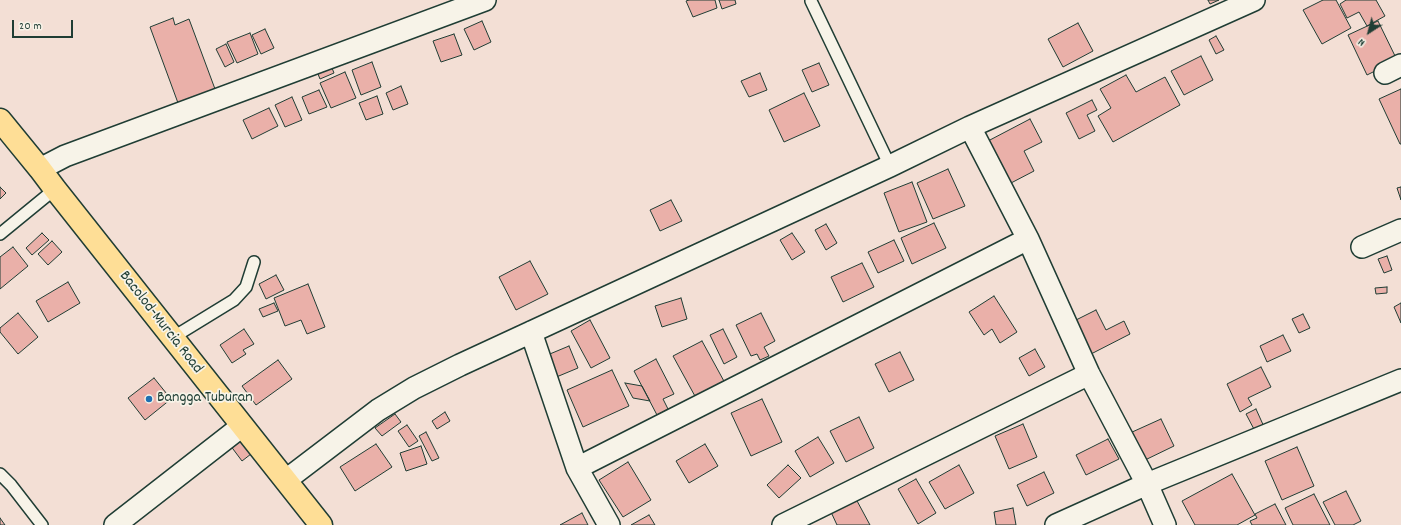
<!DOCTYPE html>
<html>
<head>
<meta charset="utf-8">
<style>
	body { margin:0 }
	#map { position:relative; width:1401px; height:525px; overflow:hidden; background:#f3dfd5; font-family:Dekko,sans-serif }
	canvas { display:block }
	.north { position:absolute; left:1349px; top:12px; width:40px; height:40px; -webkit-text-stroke:3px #f7f3e8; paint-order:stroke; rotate:216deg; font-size:11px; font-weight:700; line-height:16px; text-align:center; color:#1f3d34 }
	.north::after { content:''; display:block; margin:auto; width:14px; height:18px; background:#1f3d34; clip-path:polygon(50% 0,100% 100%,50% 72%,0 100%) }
	.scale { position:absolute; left:12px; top:20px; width:61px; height:18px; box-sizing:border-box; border:2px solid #1f3d34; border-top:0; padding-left:5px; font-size:12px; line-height:14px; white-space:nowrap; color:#1f3d34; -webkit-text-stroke:3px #f7f3e8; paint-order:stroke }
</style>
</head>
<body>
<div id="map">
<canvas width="1401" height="525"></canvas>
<div class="north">N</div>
<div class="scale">20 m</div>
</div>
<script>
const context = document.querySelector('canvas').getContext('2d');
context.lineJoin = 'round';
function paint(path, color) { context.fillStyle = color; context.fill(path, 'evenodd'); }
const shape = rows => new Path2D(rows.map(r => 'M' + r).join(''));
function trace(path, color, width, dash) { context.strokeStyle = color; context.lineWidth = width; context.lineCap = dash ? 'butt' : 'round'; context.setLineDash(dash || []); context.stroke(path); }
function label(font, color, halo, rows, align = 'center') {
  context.font = font + ' Dekko,sans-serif'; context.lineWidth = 3.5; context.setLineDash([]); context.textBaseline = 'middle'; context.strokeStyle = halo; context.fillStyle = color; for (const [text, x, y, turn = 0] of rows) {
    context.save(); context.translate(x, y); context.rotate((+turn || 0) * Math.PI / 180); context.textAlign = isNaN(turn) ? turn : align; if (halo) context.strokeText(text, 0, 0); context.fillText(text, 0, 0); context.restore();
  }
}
const building = shape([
	[689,0,715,0,717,8,693,17,686,1,689,0],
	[719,0,735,0,736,4,722,9,719,0],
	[1208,0,1219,0,1210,4,1208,0],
	[1323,0,1336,0,1351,28,1322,44,1303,10,1323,0],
	[1346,0,1376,0,1385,16,1367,26,1359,12,1347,18,1340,4,1346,0],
	[173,18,175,25,189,19,215,89,178,103,150,27,173,18],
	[482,21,491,42,474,50,464,29,482,21],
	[1378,21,1397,60,1367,75,1348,35,1378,21],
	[1078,23,1093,51,1063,67,1048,39,1078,23],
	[265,29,274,48,261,54,252,35,265,29],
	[250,33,258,54,237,63,227,42,250,33],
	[454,34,462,55,441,62,433,41,454,34],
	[1216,36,1224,50,1216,54,1209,40,1216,36],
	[226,44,234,62,225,67,216,49,226,44],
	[1201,56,1213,80,1184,95,1171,71,1201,56],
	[372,62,381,87,361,95,352,70,372,62],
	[330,63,334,73,320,79,316,69,330,63],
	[819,63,829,85,812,92,802,70,819,63],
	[345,72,356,98,331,108,320,83,345,72],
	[760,73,767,90,749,97,741,81,760,73],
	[1126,75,1136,92,1165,77,1180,105,1113,142,1098,116,1111,108,1100,89,1126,75],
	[401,86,408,104,393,110,386,93,401,86],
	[1401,89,1401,144,1400,144,1379,99,1401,89],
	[319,90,327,107,309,114,302,97,319,90],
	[804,93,820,126,784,142,769,110,804,93],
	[377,96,383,114,366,120,359,103,377,96],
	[292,97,302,120,285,127,275,105,292,97],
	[1092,100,1097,110,1087,115,1095,131,1079,139,1066,113,1092,100],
	[269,108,278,126,252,139,243,120,269,108],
	[1030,119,1042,142,1024,151,1034,171,1011,183,988,141,1030,119],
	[948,169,965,206,933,219,917,183,948,169],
	[912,182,927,222,899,232,884,193,912,182],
	[0,187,6,193,0,199,0,187],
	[1401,187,1401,200,1397,188,1401,187],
	[671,200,682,221,660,231,650,210,671,200],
	[934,223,946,248,912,264,901,238,934,223],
	[826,224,837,243,826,250,815,230,826,224],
	[42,233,49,240,32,255,26,248,42,233],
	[792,233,805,252,792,260,780,240,792,233],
	[894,240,904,261,878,273,868,252,894,240],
	[52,241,62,252,48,265,38,254,52,241],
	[13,247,28,266,0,289,0,257,13,247],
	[1387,256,1392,270,1384,273,1378,259,1387,256],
	[530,261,548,294,516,310,499,277,530,261],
	[862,263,874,287,843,302,831,277,862,263],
	[276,275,284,290,266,299,259,284,276,275],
	[68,282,80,303,48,322,36,301,68,282],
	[308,284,325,327,307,334,301,320,285,326,274,298,308,284],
	[1387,287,1387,293,1376,294,1375,288,1387,287],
	[994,296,1017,332,1000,343,992,329,984,335,969,312,994,296],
	[681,298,687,319,662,327,655,306,681,298],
	[274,303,278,311,263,317,259,309,274,303],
	[1401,303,1401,323,1394,307,1401,303],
	[1096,310,1106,330,1124,321,1130,334,1091,354,1074,321,1096,310],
	[18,313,38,337,18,354,0,332,0,328,18,313],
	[761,313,775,341,764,347,769,356,760,360,757,354,751,356,736,325,761,313],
	[1303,314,1310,328,1299,333,1292,319,1303,314],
	[590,320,610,358,591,368,571,331,590,320],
	[244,329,254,344,243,350,246,354,232,363,220,345,244,329],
	[723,329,737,357,724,364,710,335,723,329],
	[1283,335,1291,351,1267,362,1260,346,1283,335],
	[702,341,725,383,696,398,673,356,702,341],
	[569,346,578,368,554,378,545,356,569,346],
	[1035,349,1045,367,1029,376,1019,358,1035,349],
	[900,352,914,380,889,392,875,364,900,352],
	[656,359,674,394,663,399,668,409,657,415,634,371,656,359],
	[278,360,292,379,256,405,242,386,278,360],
	[1261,367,1271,387,1248,398,1252,405,1240,412,1227,384,1261,367],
	[612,370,629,406,583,427,567,390,612,370],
	[154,378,171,399,145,420,128,398,154,378],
	[625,383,642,386,650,401,633,398,625,383],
	[762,399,782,442,751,456,731,413,762,399],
	[1256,409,1265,429,1256,433,1246,414,1256,409],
	[445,412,450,421,437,429,432,421,445,412],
	[395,414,401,422,382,436,375,428,395,414],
	[859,417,874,448,846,462,830,431,859,417],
	[1161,419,1174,446,1143,461,1130,433,1161,419],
	[1023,424,1037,457,1009,469,995,436,1023,424],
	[407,425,418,441,409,447,398,431,407,425],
	[426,432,439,458,432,461,419,436,426,432],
	[818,437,834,463,810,477,795,451,818,437],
	[239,438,251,454,242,461,230,445,239,438],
	[1108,439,1119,459,1086,475,1076,455,1108,439],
	[376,444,392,467,355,491,340,467,376,444],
	[705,444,718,466,689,483,676,461,705,444],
	[421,446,427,464,406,471,400,453,421,446],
	[1297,447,1314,486,1282,500,1265,461,1297,447],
	[628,462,651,500,623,517,599,480,628,462],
	[788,465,801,478,779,498,767,485,788,465],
	[959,465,974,493,945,509,929,482,959,465],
	[1044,472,1054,493,1027,506,1017,485,1044,472],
	[1232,474,1255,515,1237,525,1195,525,1182,501,1232,474],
	[916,479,936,513,918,524,898,489,916,479],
	[1346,491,1361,521,1353,525,1335,525,1323,502,1346,491],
	[1314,494,1330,525,1293,525,1285,508,1314,494],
	[856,499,870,525,837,525,831,512,856,499],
	[1275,504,1286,525,1252,525,1250,521,1257,518,1255,514,1275,504],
	[1013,508,1016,525,996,525,994,512,1013,508],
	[582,513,588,525,560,525,582,513],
	[649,515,655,525,631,525,649,515],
	[0,518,5,525,0,525,0,518]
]);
const lane = shape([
	[811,1,890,166],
	[0,234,55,189],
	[172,338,234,300,246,287,254,262],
	[0,474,11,485,42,525]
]);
const street = shape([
	[1385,73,1401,65],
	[970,127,1028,239,1089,374,1147,484,1165,525],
	[40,169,65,156,485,0],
	[1362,247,1401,230],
	[531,332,577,468,609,525],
	[577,468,1028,239],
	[286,480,378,410,414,388,460,365,890,166,970,127,1254,0],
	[115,525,242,426],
	[783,525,1089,374],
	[1056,525,1147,484,1401,380]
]);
const primary = shape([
	[0,120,40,169,55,189,321,525]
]);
const markers = [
	[149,399,4,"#1f6fb2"]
];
const streetNames = [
	["Bacolod-Murcia Road",160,323,52]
];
const poiNames = [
	["Bangga Tuburan",157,399]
];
paint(building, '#eab0a9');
trace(building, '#1f3d34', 1);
trace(lane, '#1f3d34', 14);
trace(street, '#1f3d34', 24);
trace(primary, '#1f3d34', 25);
trace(lane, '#f7f3e8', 11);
trace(street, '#f7f3e8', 21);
trace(primary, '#fede96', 22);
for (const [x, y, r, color] of markers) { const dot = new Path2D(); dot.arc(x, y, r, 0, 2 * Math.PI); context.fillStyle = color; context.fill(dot); trace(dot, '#f7f3e8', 1.5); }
label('16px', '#1f3d34', '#f7f3e8', streetNames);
label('16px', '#1f3d34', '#f7f3e8', poiNames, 'left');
</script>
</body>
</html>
